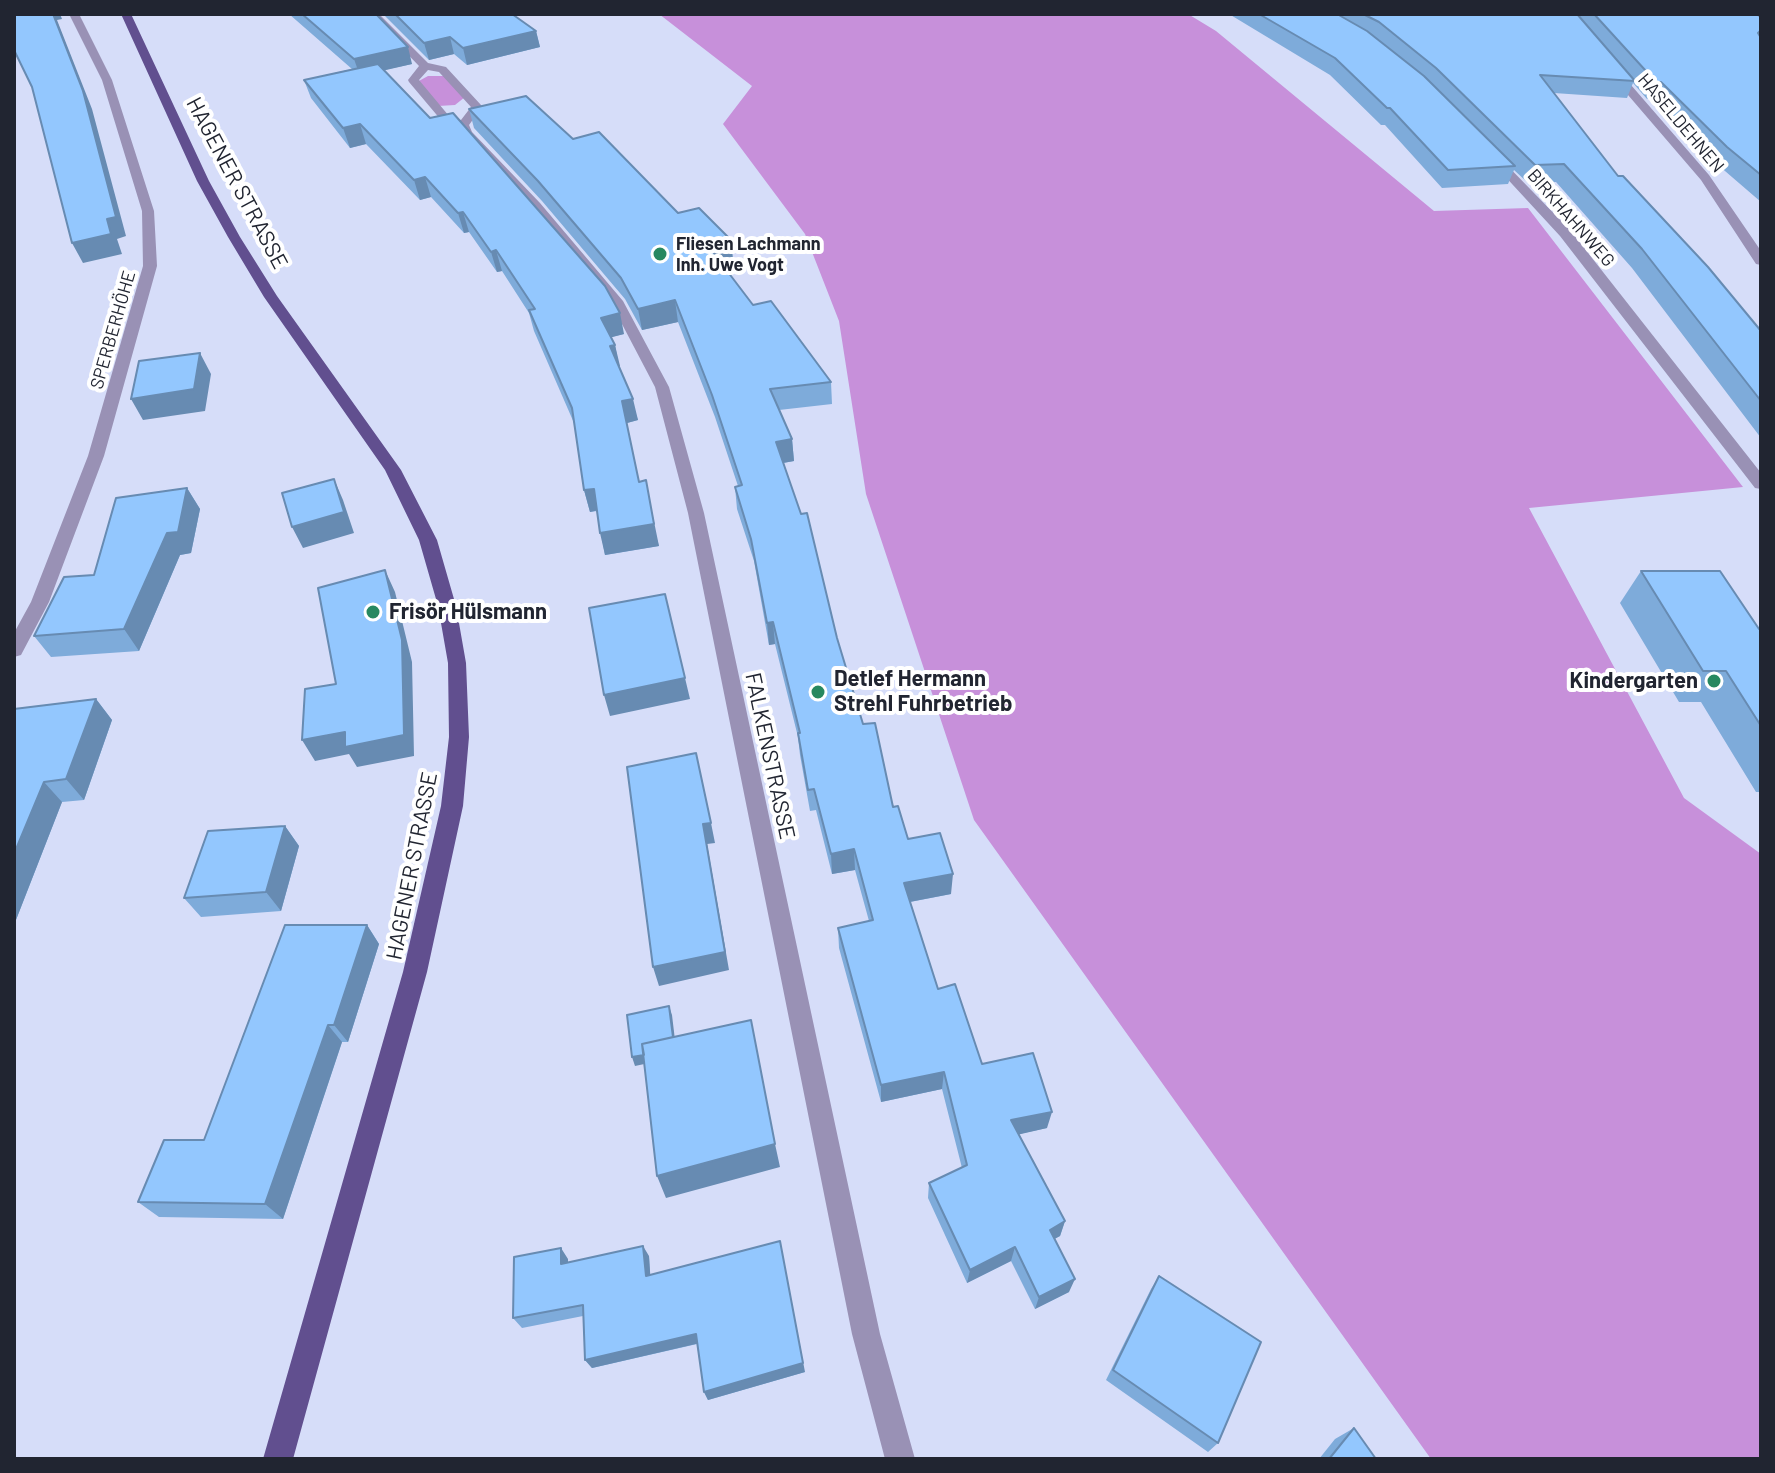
<!DOCTYPE html>
<html>
<head>
<meta charset="utf-8">
<style>
	body { margin:0 }
	#map { position:relative; width:1775px; height:1473px; overflow:hidden; background:#d6ddf9; font-family:Barlow,sans-serif }
	canvas { display:block }
	.frame { position:absolute; inset:0; border:16px solid #212531; pointer-events:none }
</style>
</head>
<body>
<div id="map">
<canvas width="1775" height="1473"></canvas>
<div class="frame"></div>
</div>
<script>
const context = document.querySelector('canvas').getContext('2d');
context.lineJoin = 'round';
function paint(path, color) { context.fillStyle = color; context.fill(path, 'evenodd'); }
const shape = rows => new Path2D(rows.map(r => 'M' + r).join(''));
function trace(path, color, width, dash) { context.strokeStyle = color; context.lineWidth = width; context.lineCap = dash ? 'butt' : 'round'; context.setLineDash(dash || []); context.stroke(path); }
function label(font, color, halo, rows, align = 'center') {
  context.font = font + ' Barlow,sans-serif'; context.lineWidth = 8; context.setLineDash([]); context.textBaseline = 'middle'; context.strokeStyle = halo; context.fillStyle = color; for (const [text, x, y, turn = 0] of rows) {
    context.save(); context.translate(x, y); context.rotate((+turn || 0) * Math.PI / 180); context.textAlign = isNaN(turn) ? turn : align; if (halo) context.strokeText(text, 0, 0); context.fillText(text, 0, 0); context.restore();
  }
}
const forest = shape([
	[659,14,1188,14,1216,31,1434,211,1528,208,1743,487,1529,508,1684,798,1761,854,1761,1459,1431,1459,974,820,866,494,839,321,805,234,723,124,752,86],
	[428,76,446,76,465,97,455,105,438,106,417,82]
]);
const minor = shape([
	[69,14,79,14,112,80,154,211,157,266,104,456,49,602,21,655,14,657,14,633,31,602,88,456,143,266,142,211,102,80,69,14],
	[369,14,379,14,428,63,446,67,481,105,482,107,469,125,472,132,540,203,623,301,669,387,704,513,880,1334,915,1459,885,1459,852,1334,688,513,655,387,612,305,458,127,441,120,409,82,408,80,419,66,369,14],
	[428,70,439,72,471,107,461,120,449,116,419,80,428,70],
	[1610,70,1618,70,1709,175,1761,251,1761,265,1756,264,1701,180,1610,74,1610,70],
	[1489,155,1497,155,1570,230,1761,473,1761,489,1755,488,1560,236,1489,159,1489,155]
]);
const major = shape([
	[121,14,131,14,209,181,240,237,277,296,401,470,437,540,456,606,466,663,469,737,463,806,427,972,293,1459,263,1459,403,972,441,806,449,737,448,663,438,606,419,540,385,470,264,297,228,237,197,181,121,14]
]);
const wall = shape([
	[289,14,376,14,412,64,384,70,624,334,611,337,615,345,619,366,638,420,627,423,639,482,659,546,605,555,597,511,590,512,584,490,574,423,534,331,529,313,502,271,497,272,469,232,464,233,431,197,420,200,366,144,350,148,311,98,304,80,352,69],
	[383,14,512,14,536,31,540,47,467,65,454,54,429,60],
	[1229,14,1761,14,1761,202,1718,165,1653,99,1647,99,1633,83,1627,98,1554,93,1618,176,1761,331,1761,438,1632,268,1556,182,1528,183,1514,170,1508,184,1442,188,1385,125,1381,125,1330,75],
	[469,109,573,139,678,213,731,240,733,261,722,264,753,305,831,382,832,404,779,410,792,439,794,461,783,463,863,724,893,807,908,839,951,894,910,902,938,989,982,1064,1047,1128,1019,1134,1065,1221,1060,1236,1054,1239,1069,1292,1035,1309,1011,1261,967,1283,928,1198,929,1183,962,1168,942,1089,881,1102,839,948,838,928,869,921,855,870,832,874,816,810,810,811,800,755,798,737,775,644,769,645,754,561,737,509,735,487,738,486,715,417,678,322,642,330,625,299,542,201,474,128],
	[187,488,200,509,191,553,180,555,139,651,51,657,34,636,94,575],
	[1641,571,1761,629,1761,792,1756,792,1701,702,1679,702,1620,603],
	[96,699,112,720,84,800,62,802,14,925,14,709],
	[285,826,299,846,281,911,201,917,184,898],
	[367,925,379,944,348,1042,342,1042,283,1219,159,1217,138,1202,204,1140],
	[649,1256,650,1275,805,1372,708,1400,704,1392,697,1344,592,1368,585,1360,583,1316,522,1328,513,1318,568,1259,568,1262],
	[1159,1276,1218,1443,1208,1452,1106,1380,1151,1289],
	[1354,1428,1376,1459,1319,1459,1335,1439]
]);
const shadedWall = shape([
	[53,14,60,14,62,19,57,20,92,109,126,236,117,239,122,254,83,263,72,243,107,219],
	[536,31,540,47,467,65,463,48],
	[450,37,454,54,429,60,424,43],
	[408,47,412,64,360,76,354,59],
	[360,124,366,144,350,148,343,128],
	[425,177,431,197,420,200,414,180],
	[463,212,469,232,464,233,458,213],
	[731,240,733,261,711,268,709,247],
	[496,250,502,271,497,272,491,252],
	[675,300,678,322,642,330,638,309],
	[620,313,624,334,605,339,601,318],
	[615,345,620,366,614,367,610,346],
	[200,353,211,374,205,411,143,420,131,399],
	[633,399,638,420,627,423,622,401],
	[792,439,794,461,777,464,776,442],
	[334,479,343,500,354,533,303,548,292,527],
	[187,488,200,509,191,553,180,555,139,651,124,629],
	[594,489,599,510,590,512,584,490],
	[650,502,659,546,605,555,600,533],
	[385,570,395,592,412,662,414,756,357,767,349,754,315,761,302,740,345,732],
	[773,622,775,644,769,645,767,623],
	[685,678,690,699,610,716,604,695],
	[96,699,112,720,84,800,66,779],
	[44,782,62,802,14,925,14,854],
	[711,823,715,843,707,844,729,970,659,986,653,967,703,824],
	[285,826,299,846,281,911,266,892],
	[854,849,855,870,832,874,831,854],
	[953,874,951,894,904,903,904,883],
	[367,925,379,944,348,1042,334,1025],
	[669,1006,672,1015,677,1057,635,1066,632,1057],
	[328,1025,342,1042,283,1219,265,1204],
	[944,1072,942,1089,881,1102,881,1085],
	[1052,1112,1047,1128,1008,1137,1011,1120],
	[775,1144,780,1167,666,1198,657,1176],
	[1065,1221,1060,1236,1045,1244,1050,1230],
	[780,1241,805,1372,708,1400,704,1392],
	[643,1246,649,1256,651,1286,646,1276],
	[1015,1247,1011,1261,967,1283,970,1270],
	[561,1248,568,1259,568,1274,561,1264],
	[1075,1279,1069,1292,1035,1309,1039,1297],
	[696,1334,700,1343,592,1368,585,1360]
]);
const building = shape([
	[14,14,53,14,83,91,116,217,107,219,111,234,72,243,32,87,14,50,14,14],
	[302,14,376,14,408,47,354,59,302,14],
	[395,14,512,14,536,31,463,48,450,37,424,43,395,14],
	[1259,14,1337,14,1367,31,1424,76,1515,166,1448,170,1390,108,1387,108,1335,58,1259,14],
	[1363,14,1577,14,1635,81,1540,75,1618,176,1623,176,1708,267,1761,331,1761,401,1642,249,1564,164,1535,165,1436,68,1379,22,1363,14],
	[1594,14,1756,14,1761,17,1761,30,1758,33,1761,38,1761,175,1727,147,1661,82,1656,82,1594,14],
	[378,64,430,118,453,113,605,286,620,313,601,318,615,345,610,346,633,399,622,401,639,482,646,480,654,524,600,533,594,489,584,490,572,408,529,310,535,309,496,250,491,252,463,212,458,213,425,177,414,180,360,124,343,128,304,80,378,64],
	[526,96,573,139,599,132,678,213,699,208,731,240,709,247,753,305,771,301,831,382,770,389,792,439,776,442,801,514,807,513,837,638,863,724,875,723,893,807,898,806,908,839,940,833,953,874,904,883,938,989,955,984,982,1064,1033,1053,1052,1112,1011,1120,1065,1221,1050,1230,1075,1279,1039,1297,1015,1247,970,1270,929,1183,967,1165,944,1072,881,1085,838,928,873,920,854,849,831,854,814,789,808,790,798,733,800,733,773,622,767,623,751,539,735,487,742,485,712,395,675,300,638,309,621,278,538,181,469,109,526,96],
	[200,353,194,389,131,399,139,361,200,353],
	[334,479,344,512,292,527,282,493,334,479],
	[187,488,178,532,167,533,124,629,34,636,64,577,94,575,116,498,187,488],
	[385,570,402,640,404,735,345,747,345,732,302,740,305,689,336,684,318,588,385,570],
	[1641,571,1720,571,1759,629,1761,629,1761,726,1726,671,1703,671,1641,571],
	[665,594,685,678,604,695,589,608,665,594],
	[96,699,66,779,44,782,14,854,14,709,96,699],
	[696,753,711,823,703,824,725,952,653,967,627,767,696,753],
	[285,826,266,892,184,898,208,831,285,826],
	[285,925,367,925,334,1025,328,1025,265,1204,138,1202,164,1140,204,1140,285,925],
	[669,1006,673,1037,642,1044,644,1055,632,1057,627,1015,669,1006],
	[751,1020,775,1144,657,1176,642,1044,751,1020],
	[780,1241,803,1363,704,1392,696,1334,585,1360,583,1305,513,1318,514,1257,561,1248,561,1264,643,1246,646,1276,780,1241],
	[1159,1276,1261,1342,1218,1443,1113,1370,1159,1276],
	[1354,1428,1376,1459,1329,1459,1354,1428]
]);
const markers = [
	[660,254,8,"#278860"],
	[373,612,8,"#278860"],
	[1714,681,8,"#278860"],
	[818,692,8,"#278860"]
];
const farStreetnames = [
	["HASELDEHNEN",1681,123,50],
	["BIRKHAHNWEG",1571,218,49],
	["SPERBERHÖHE",113,330,-74]
];
const farPoinames = [
	["Fliesen Lachmann",676,244],
	["Inh. Uwe Vogt",676,265]
];
const streetNames = [
	["HAGENER STRASSE",237,183,62],
	["FALKENSTRASSE",770,756,78],
	["HAGENER STRASSE",412,866,-79]
];
const poiNames = [
	["Frisör Hülsmann",389,612],
	["Detlef Hermann",834,679],
	["Strehl Fuhrbetrieb",834,704],
	["Kindergarten",1698,681,"right"]
];
paint(forest, '#c790da');
paint(minor, '#9991b5');
paint(major, '#614f8f');
paint(wall, '#7eabda');
paint(shadedWall, '#678bb2');
paint(building, '#93c7fe');
trace(building, '#678bb2', 2);
for (const [x, y, r, color] of markers) { const dot = new Path2D(); dot.arc(x, y, r, 0, 2 * Math.PI); context.fillStyle = color; context.fill(dot); trace(dot, '#fff', 3); }
label('18px', '#212531', '#fff', farStreetnames);
label('bold 18px', '#212531', '#fff', farPoinames, 'left');
label('22px', '#212531', '#fff', streetNames);
label('bold 22px', '#212531', '#fff', poiNames, 'left');
</script>
</body>
</html>
